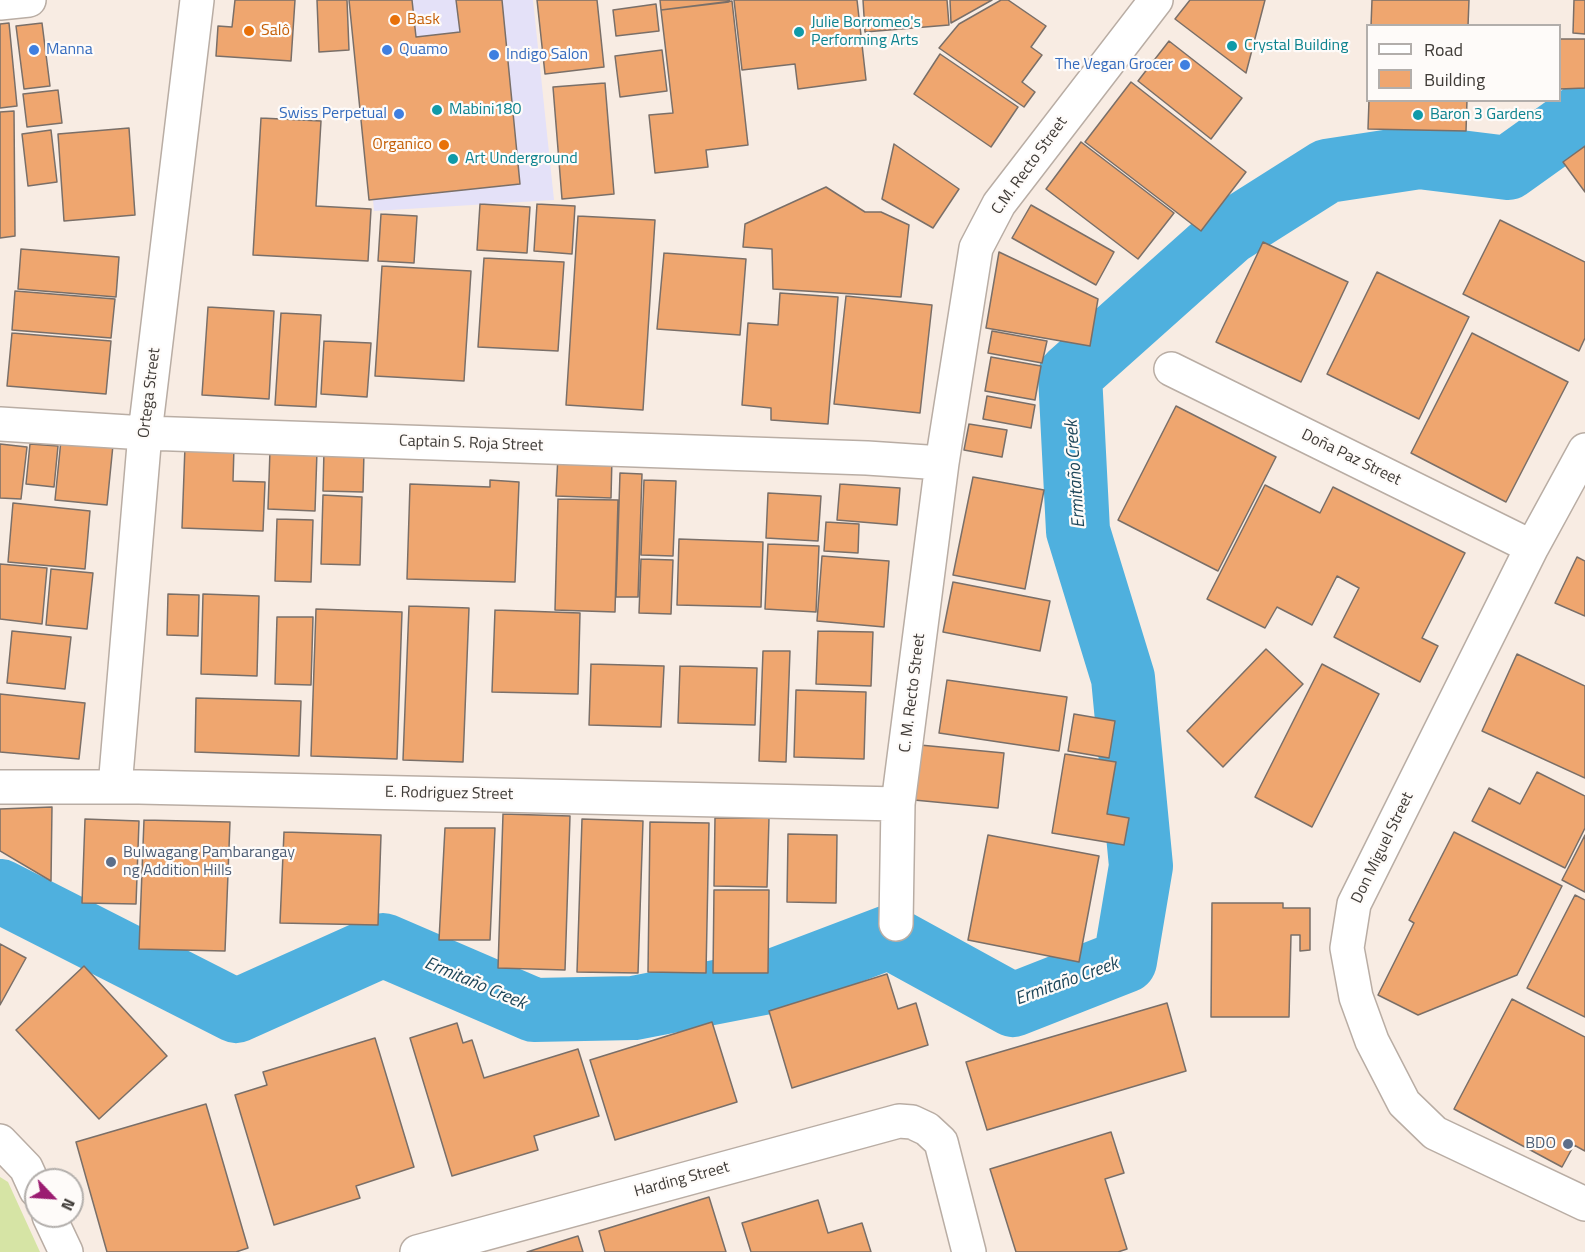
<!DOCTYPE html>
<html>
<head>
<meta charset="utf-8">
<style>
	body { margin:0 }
	#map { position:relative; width:1585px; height:1252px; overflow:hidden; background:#f8ece3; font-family:"Titillium Web",sans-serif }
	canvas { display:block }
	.legend { position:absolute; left:1366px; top:24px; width:195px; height:78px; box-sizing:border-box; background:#fefbf9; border:2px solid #b2aeab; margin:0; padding:8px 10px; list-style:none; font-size:18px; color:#3f3b37 }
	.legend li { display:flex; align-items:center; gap:12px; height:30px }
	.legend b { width:30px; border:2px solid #b2aeab }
	.north { position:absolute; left:24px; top:1168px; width:60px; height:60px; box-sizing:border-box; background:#fefbf9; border:2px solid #b2aeab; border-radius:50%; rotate:115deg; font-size:16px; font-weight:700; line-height:24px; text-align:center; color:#3f3b37 }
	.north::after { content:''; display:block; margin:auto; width:21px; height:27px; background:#9b1c71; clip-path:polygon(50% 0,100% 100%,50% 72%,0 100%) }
</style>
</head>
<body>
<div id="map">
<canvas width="1585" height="1252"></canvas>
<ul class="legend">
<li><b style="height:8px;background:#fff"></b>Road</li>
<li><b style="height:16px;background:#efa66f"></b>Building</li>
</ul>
<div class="north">N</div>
</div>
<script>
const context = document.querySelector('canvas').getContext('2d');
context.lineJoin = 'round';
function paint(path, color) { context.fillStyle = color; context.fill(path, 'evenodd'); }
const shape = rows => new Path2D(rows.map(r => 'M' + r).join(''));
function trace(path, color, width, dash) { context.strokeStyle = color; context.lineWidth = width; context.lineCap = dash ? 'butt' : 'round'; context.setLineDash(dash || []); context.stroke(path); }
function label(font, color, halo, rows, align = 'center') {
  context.font = font + ' "Titillium Web",sans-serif'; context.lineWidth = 4.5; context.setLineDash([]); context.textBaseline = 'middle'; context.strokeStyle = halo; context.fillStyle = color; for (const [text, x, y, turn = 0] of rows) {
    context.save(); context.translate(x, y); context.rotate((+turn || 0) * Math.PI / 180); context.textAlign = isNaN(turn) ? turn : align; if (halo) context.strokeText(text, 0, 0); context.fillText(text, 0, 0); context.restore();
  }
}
const commercial = shape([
	[355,0,533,0,554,200,374,211]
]);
const green = shape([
	[0,1177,8,1182,40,1252,0,1252]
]);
const river = shape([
	[0,891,236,1011,383,945,534,1010,634,1008,773,981,889,937,1013,1005,1125,961,1141,866,1123,678,1078,531,1070,375,1229,233,1327,171,1419,157,1508,168,1585,113]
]);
const building = shape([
	[235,0,295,0,291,61,216,56,218,26,232,27,235,0],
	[317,0,347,0,349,50,319,52,317,0],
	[349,0,412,0,416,37,460,32,456,0,502,0,520,184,369,200,349,0],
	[537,0,597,0,604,67,545,74,537,0],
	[660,0,729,0,729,2,661,10,660,0],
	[734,0,857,0,866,80,798,89,795,64,742,70,734,0],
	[863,0,947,0,949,25,865,32,863,0],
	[950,0,992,0,951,23,950,0],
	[1001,0,1008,0,1046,26,1031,47,1042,55,1022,82,1035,92,1024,107,939,48,959,24,1001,0],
	[1190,0,1265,0,1246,73,1175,19,1190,0],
	[1372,0,1469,0,1468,26,1371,26,1372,0],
	[1574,0,1585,0,1585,34,1573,33,1574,0],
	[732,1,748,145,706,150,708,167,655,173,649,115,673,113,661,10,732,1],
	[656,4,659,31,616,36,613,10,656,4],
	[9,23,17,106,0,108,0,24,9,23],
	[42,23,50,86,24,89,16,26,42,23],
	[1560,39,1585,39,1585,88,1560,89,1560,39],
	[1169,41,1242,98,1211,139,1138,81,1169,41],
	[662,50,667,91,620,97,615,56,662,50],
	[940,54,1018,107,991,147,914,94,940,54],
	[1131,82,1246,172,1201,231,1085,142,1131,82],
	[605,83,614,194,562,199,553,87,605,83],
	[58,90,62,123,27,127,23,94,58,90],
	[1369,100,1467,100,1466,131,1368,129,1369,100],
	[14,111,15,236,0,238,0,112,14,111],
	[261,118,321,121,316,206,371,209,368,261,253,255,261,118],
	[129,128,135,215,64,221,58,134,129,128],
	[51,130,57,182,28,186,22,134,51,130],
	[1081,142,1174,213,1138,259,1046,189,1081,142],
	[894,144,959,189,933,228,882,199,894,144],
	[1585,146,1585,192,1563,162,1585,146],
	[826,187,865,212,881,212,909,225,901,297,773,289,772,249,743,247,745,224,826,187],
	[480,204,530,207,527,253,477,250,480,204],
	[537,204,575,206,572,254,534,251,537,204],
	[1031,205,1114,252,1096,285,1012,238,1031,205],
	[381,214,417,216,414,263,378,261,381,214],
	[578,216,655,220,643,410,566,405,578,216],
	[1500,220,1585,262,1585,338,1579,351,1463,294,1500,220],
	[1263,242,1348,282,1301,382,1216,342,1263,242],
	[21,249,119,257,116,297,18,289,21,249],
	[999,252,1098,299,1090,346,986,328,999,252],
	[664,253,746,259,740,335,657,329,664,253],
	[484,258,564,262,558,351,478,347,484,258],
	[382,266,471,271,464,381,375,376,382,266],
	[1377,272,1469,317,1419,419,1327,374,1377,272],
	[15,291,115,299,111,338,12,330,15,291],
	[780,293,838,297,828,424,771,420,771,408,742,405,748,323,778,325,780,293],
	[846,296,932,305,920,413,834,404,846,296],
	[208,307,274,311,269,399,202,395,208,307],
	[281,313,321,315,316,407,275,405,281,313],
	[992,331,1047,341,1042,363,988,353,992,331],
	[12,333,111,341,106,394,7,386,12,333],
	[1472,333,1568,382,1506,502,1411,453,1472,333],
	[324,341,371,343,367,397,321,394,324,341],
	[991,357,1041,366,1035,400,985,391,991,357],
	[987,396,1035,405,1031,428,983,419,987,396],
	[1176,406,1276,457,1218,571,1118,520,1176,406],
	[969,424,1007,430,1002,457,964,450,969,424],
	[61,440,113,445,107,505,55,500,61,440],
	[0,444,27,447,21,499,0,498,0,444],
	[30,444,58,446,54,487,26,484,30,444],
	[185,446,234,447,233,481,265,482,263,531,182,528,185,446],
	[270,450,317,451,315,511,268,509,270,450],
	[324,450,364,451,363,492,323,491,324,450],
	[558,455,612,457,611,498,556,496,558,455],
	[620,473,642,474,638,597,616,597,620,473],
	[973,477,1044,490,1025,589,953,575,973,477],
	[490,480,519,482,515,582,407,579,410,484,490,487,490,480],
	[644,480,676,481,673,556,641,555,644,480],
	[840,484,900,488,897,525,837,520,840,484],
	[1265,485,1320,513,1333,487,1465,553,1422,638,1438,646,1420,682,1334,637,1359,588,1337,576,1312,625,1277,607,1265,628,1207,599,1265,485],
	[768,493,821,496,818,541,766,538,768,493],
	[323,495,362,497,360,565,321,564,323,495],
	[558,499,618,500,615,612,555,610,558,499],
	[13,503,90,511,85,569,8,562,13,503],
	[277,519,313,520,311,582,275,581,277,519],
	[826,522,859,524,858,553,824,551,826,522],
	[679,539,763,542,761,607,677,605,679,539],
	[768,544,819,546,816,612,765,609,768,544],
	[822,556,889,561,884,627,817,621,822,556],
	[1577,557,1585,561,1585,616,1555,603,1577,557],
	[641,559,673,560,671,614,639,613,641,559],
	[0,564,47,568,42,624,0,619,0,564],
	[51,569,93,573,87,629,46,625,51,569],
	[953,582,1050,601,1040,651,943,632,953,582],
	[168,594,199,595,198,636,167,635,168,594],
	[203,594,259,596,257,676,201,674,203,594],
	[409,606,469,608,463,762,403,760,409,606],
	[316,609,402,612,397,759,311,756,316,609],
	[495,610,580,613,578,694,492,692,495,610],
	[277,617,313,617,311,685,275,684,277,617],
	[12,631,71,637,65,689,7,683,12,631],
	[818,631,873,632,871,686,816,684,818,631],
	[1266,649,1303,684,1223,767,1187,731,1266,649],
	[763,651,790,651,786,762,759,761,763,651],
	[1517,654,1585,686,1585,778,1482,731,1517,654],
	[591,664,664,666,661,727,589,725,591,664],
	[1322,664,1379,694,1312,827,1255,797,1322,664],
	[680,666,757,668,755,725,678,723,680,666],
	[947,680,1067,697,1059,751,939,733,947,680],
	[796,690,866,692,864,759,794,757,796,690],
	[0,694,85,703,79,759,0,752,0,694],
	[196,698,301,701,299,756,195,752,196,698],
	[1074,714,1115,721,1109,758,1068,751,1074,714],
	[920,745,1004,753,998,808,914,800,920,745],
	[1065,754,1116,762,1107,814,1129,818,1124,845,1052,833,1065,754],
	[1537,772,1585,796,1585,828,1565,868,1472,821,1489,788,1520,804,1537,772],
	[52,807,51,881,0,851,0,809,52,807],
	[503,814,570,816,565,970,498,968,503,814],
	[715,818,769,818,767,887,714,886,715,818],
	[85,819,139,821,136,904,82,903,85,819],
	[582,819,643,821,638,973,577,972,582,819],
	[144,820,230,822,225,951,139,949,144,820],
	[650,822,709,823,706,973,648,972,650,822],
	[445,828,495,828,490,940,439,940,445,828],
	[284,832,381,835,378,925,280,923,284,832],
	[1454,832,1562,886,1517,975,1418,1015,1378,995,1414,923,1409,920,1454,832],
	[788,834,837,835,836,903,787,902,788,834],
	[988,835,1099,856,1079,962,968,940,988,835],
	[1585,835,1585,892,1562,880,1585,835],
	[714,890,769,890,768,973,713,973,714,890],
	[1575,895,1585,900,1585,1017,1527,988,1575,895],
	[1212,903,1283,903,1283,908,1310,908,1310,950,1300,951,1300,935,1291,935,1289,1017,1211,1017,1212,903],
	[0,944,26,958,0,1005,0,944],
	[84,966,167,1056,99,1119,16,1030,84,966],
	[887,974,898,1009,916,1003,928,1045,792,1088,769,1011,887,974],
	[1512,999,1585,1037,1585,1151,1574,1145,1562,1167,1454,1109,1512,999],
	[1167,1003,1186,1071,987,1130,966,1062,1167,1003],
	[712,1022,737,1102,615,1140,590,1060,712,1022],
	[457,1023,463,1043,472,1040,484,1078,578,1049,599,1116,534,1136,538,1150,452,1176,410,1038,457,1023],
	[375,1038,414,1167,356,1186,360,1198,274,1225,235,1095,267,1085,263,1072,375,1038],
	[206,1104,248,1248,236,1252,107,1252,76,1142,206,1104],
	[1111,1132,1124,1173,1105,1179,1127,1249,1118,1252,1016,1252,990,1169,1111,1132],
	[709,1197,726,1252,605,1252,599,1231,709,1197],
	[818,1200,828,1233,862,1223,871,1252,751,1252,742,1223,818,1200],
	[578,1236,583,1252,527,1252,578,1236]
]);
const minor = shape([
	[0,3,29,0],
	[1171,369,1532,547],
	[0,424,145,433,867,458,942,463],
	[1585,450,1532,547,1354,904,1347,948,1356,997,1372,1041,1404,1103,1435,1133,1585,1204],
	[0,787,139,787,898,804],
	[115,787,145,433,197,0],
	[896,924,898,804,942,463,976,248,999,204,1156,0],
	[0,1141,26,1168,36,1190],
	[49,1216,66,1252],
	[417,1252,899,1121,912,1122,927,1129,941,1142,969,1252]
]);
const markers = [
	[395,20,6,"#e8710a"],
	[249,31,6,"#e8710a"],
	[799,32,6,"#0f9aa8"],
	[1232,46,6,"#0f9aa8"],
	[34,50,6,"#3f7fe0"],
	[387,50,6,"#3f7fe0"],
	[494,55,6,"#3f7fe0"],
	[1185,65,6,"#3f7fe0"],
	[437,110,6,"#0f9aa8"],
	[399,114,6,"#3f7fe0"],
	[1418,115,6,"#0f9aa8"],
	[444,145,6,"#e8710a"],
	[453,159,6,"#0f9aa8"],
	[111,862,6,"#5c6f8a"],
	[1568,1144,6,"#5c6f8a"]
];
const foodNames = [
	["Bask",407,20],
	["Salô",261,31],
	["Organico",432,145,"right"]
];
const cultureNames = [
	["Julie Borromeo's",811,23],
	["Performing Arts",811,41],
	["Crystal Building",1244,46],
	["Mabini180",449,110],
	["Baron 3 Gardens",1430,115],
	["Art Underground",465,159]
];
const shopNames = [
	["Manna",46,50],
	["Quamo",399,50],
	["Indigo Salon",506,55],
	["The Vegan Grocer",1173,65,"right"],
	["Swiss Perpetual",387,114,"right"]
];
const streetNames = [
	["C.M. Recto Street",1030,166,-54],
	["Ortega Street",150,393,-83],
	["Captain S. Roja Street",471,444,2],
	["Doña Paz Street",1351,458,26],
	["C. M. Recto Street",913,693,-83],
	["E. Rodriguez Street",449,794,1],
	["Don Miguel Street",1383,848,-64],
	["Harding Street",682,1180,-15]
];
const serviceNames = [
	["Bulwagang Pambarangay",123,853],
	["ng Addition Hills",123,871],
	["BDO",1556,1144,"right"]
];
const waterNames = [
	["Ermitaño Creek",1076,474,-94],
	["Ermitaño Creek",1067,982,-20],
	["Ermitaño Creek",475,984,23]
];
paint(commercial, '#e4e1f8');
paint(green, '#d6e4a5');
trace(river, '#4fb0de', 64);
paint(building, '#efa66f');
trace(building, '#7a6f68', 1.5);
trace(minor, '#b9ada4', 36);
trace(minor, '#fff', 33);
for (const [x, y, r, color] of markers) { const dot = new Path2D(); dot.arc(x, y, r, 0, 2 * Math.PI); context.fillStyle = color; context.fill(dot); trace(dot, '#fefbf9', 2); }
label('16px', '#c56008', '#fefbf9', foodNames, 'left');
label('16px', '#0d838f', '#fefbf9', cultureNames, 'left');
label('16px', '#366cbe', '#fefbf9', shopNames, 'left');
label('16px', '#3f3b37', '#fefbf9', streetNames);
label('16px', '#4e5e75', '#fefbf9', serviceNames, 'left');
label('italic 18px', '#1d465a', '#fefbf9', waterNames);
</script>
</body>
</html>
